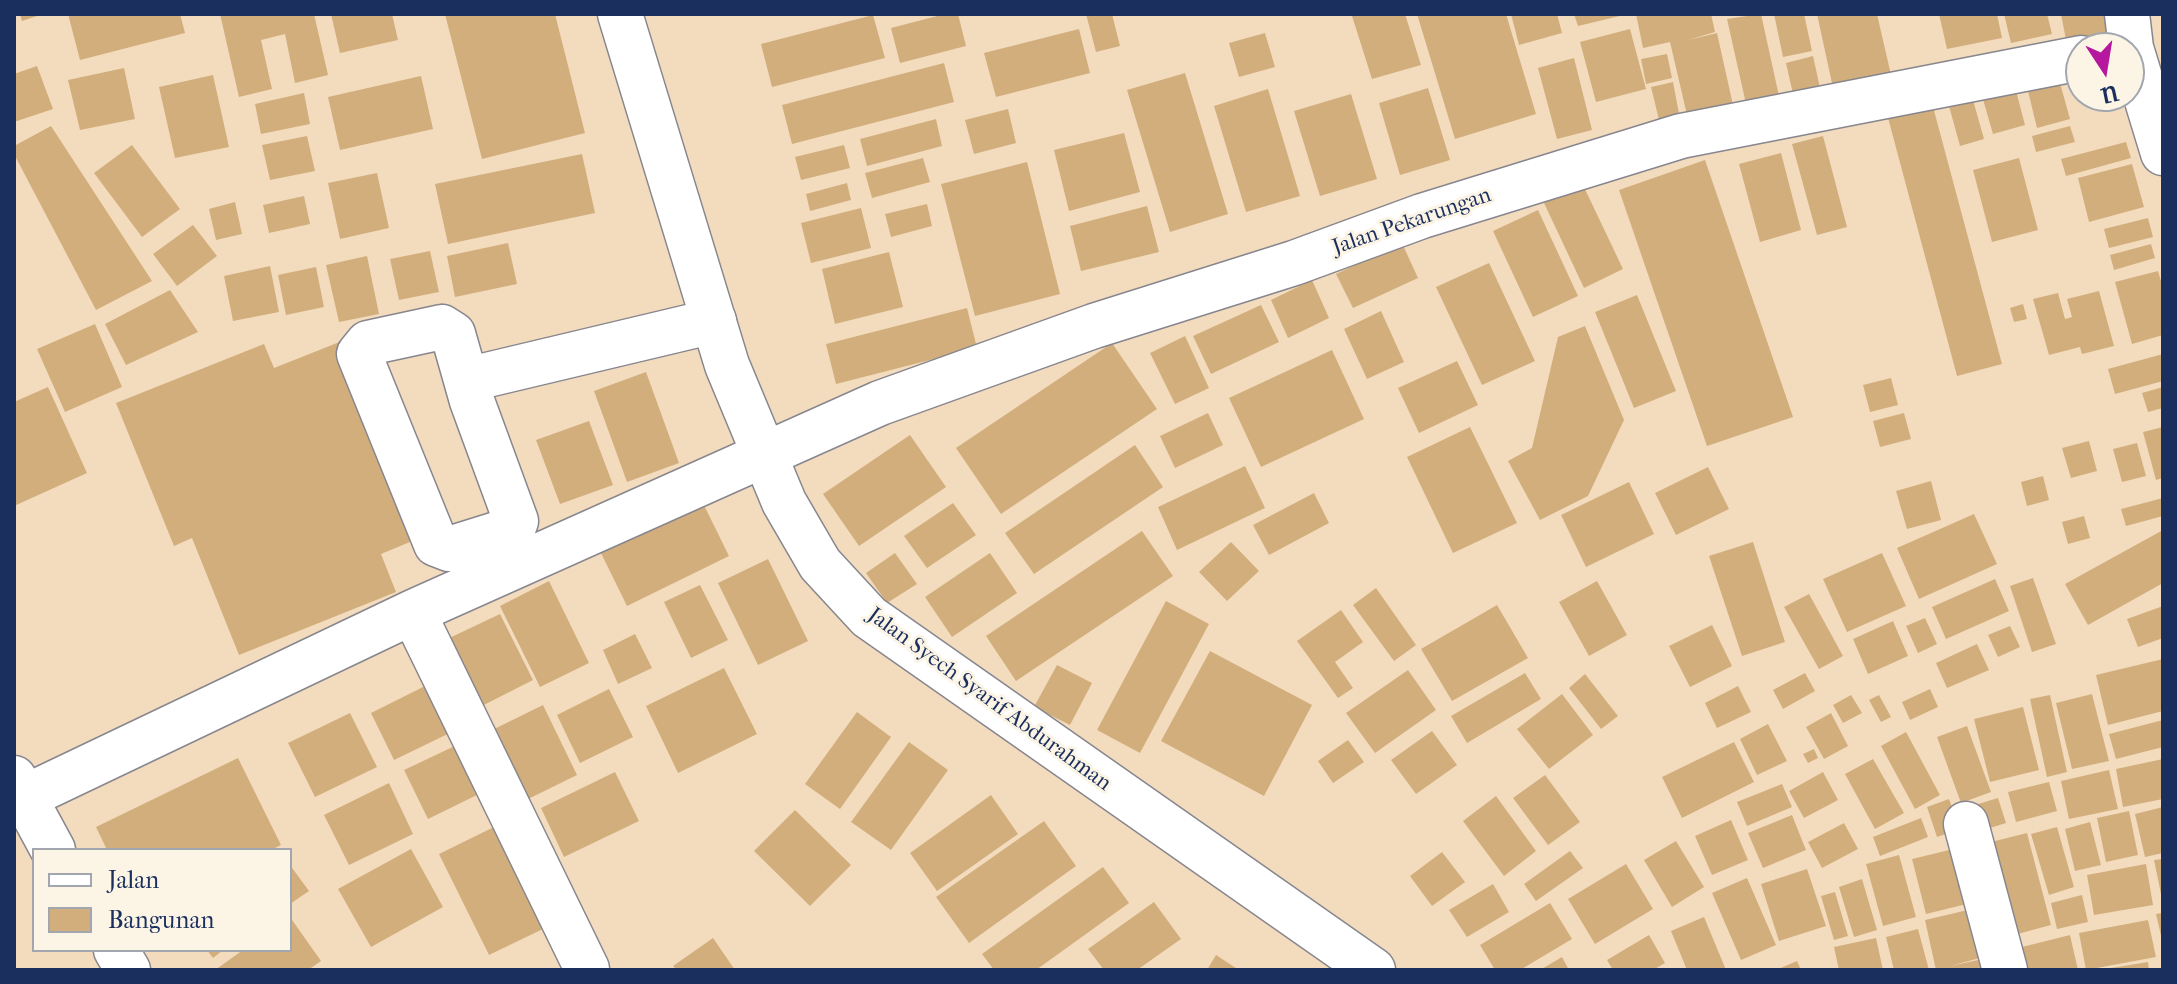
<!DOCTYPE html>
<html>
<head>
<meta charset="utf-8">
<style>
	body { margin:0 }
	#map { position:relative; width:2177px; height:984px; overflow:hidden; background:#f3dcbe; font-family:"IM FELL French Canon",serif }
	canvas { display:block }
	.frame { position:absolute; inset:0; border:16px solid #1b2f5e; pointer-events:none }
	.legend { position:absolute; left:32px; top:848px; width:260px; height:104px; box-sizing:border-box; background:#fcf5e5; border:2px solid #a2a6af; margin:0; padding:10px 14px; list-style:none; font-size:24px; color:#1b2f5e }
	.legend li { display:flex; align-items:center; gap:16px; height:40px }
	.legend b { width:40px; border:2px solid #a2a6af }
	.north { position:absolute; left:2065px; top:32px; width:80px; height:80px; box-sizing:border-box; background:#fcf5e5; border:2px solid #a2a6af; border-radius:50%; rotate:168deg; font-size:22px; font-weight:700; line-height:32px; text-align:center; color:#1b2f5e }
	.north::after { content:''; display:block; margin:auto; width:28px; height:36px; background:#b5179e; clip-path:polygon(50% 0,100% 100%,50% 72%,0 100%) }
</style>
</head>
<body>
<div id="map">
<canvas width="2177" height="984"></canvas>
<div class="frame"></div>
<ul class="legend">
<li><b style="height:10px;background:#fff"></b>Jalan</li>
<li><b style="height:22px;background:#d2ae7c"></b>Bangunan</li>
</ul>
<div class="north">U</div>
</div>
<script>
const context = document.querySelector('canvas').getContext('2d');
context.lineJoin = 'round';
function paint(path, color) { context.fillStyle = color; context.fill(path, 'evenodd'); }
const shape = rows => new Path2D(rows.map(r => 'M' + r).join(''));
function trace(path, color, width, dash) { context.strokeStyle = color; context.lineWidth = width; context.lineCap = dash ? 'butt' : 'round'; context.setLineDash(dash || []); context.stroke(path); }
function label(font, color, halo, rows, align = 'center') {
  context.font = font + ' "IM FELL French Canon",serif'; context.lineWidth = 6; context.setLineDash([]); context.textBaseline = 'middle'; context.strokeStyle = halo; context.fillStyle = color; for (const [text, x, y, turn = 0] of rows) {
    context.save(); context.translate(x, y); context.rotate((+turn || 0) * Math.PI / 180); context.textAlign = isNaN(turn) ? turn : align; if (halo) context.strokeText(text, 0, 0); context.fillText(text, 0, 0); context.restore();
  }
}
const building = shape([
	[20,14,40,14,40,15,22,21],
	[68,14,180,14,185,33,80,60],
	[220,14,314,14,328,75,295,83,285,34,261,40,272,89,239,97],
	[331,14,392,14,398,40,340,53],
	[445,14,555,14,585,133,482,159],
	[945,14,958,14,966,46,900,63,891,28],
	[1086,14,1112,14,1120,46,1096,52],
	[1358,14,1405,14,1421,65,1372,79,1352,16],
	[1417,14,1506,14,1536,114,1455,139],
	[1511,14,1557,14,1562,33,1519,45],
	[1574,14,1624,14,1624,15,1578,26],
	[1636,14,1711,14,1715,32,1688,40,1717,33,1733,105,1687,115,1670,42,1643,48],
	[1761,14,1779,96,1746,104,1727,19],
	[1774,14,1804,14,1812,51,1783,57],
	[1817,14,1877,14,1891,75,1833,88],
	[1939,14,1997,14,2002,38,1947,49],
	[2004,14,2047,14,2052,34,2011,43],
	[2061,14,2106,14,2109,33,2066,40],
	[873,15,885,58,772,87,761,44],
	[1079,29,1090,73,996,97,984,53],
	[1630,29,1646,89,1596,102,1580,42],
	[1265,33,1275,67,1239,77,1229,43],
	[1667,54,1672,78,1646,84,1641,59],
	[1813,56,1820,88,1793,94,1786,63],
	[1574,58,1592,130,1557,139,1538,68],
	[944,63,954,102,792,144,782,105],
	[37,66,53,109,14,122,14,74],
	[124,68,135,119,80,130,68,80],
	[1185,73,1228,214,1170,232,1127,90],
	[213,75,229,147,175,158,159,87],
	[421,76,433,129,340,150,328,97],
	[1673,82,1680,119,1660,124,1651,87],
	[2060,83,2070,119,2037,128,2028,91],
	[2081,84,2081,96,2101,97,2081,102,2077,85],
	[2015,87,2025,125,1993,134,1982,96],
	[1428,88,1450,160,1400,175,1379,103],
	[1268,89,1300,196,1246,212,1214,106],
	[304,93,310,124,261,134,255,104],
	[1351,94,1377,179,1320,196,1294,111],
	[1973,100,1984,139,1960,146,1949,106],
	[1932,103,2002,364,1957,376,1887,114],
	[1008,109,1016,143,974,154,965,120],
	[936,119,942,146,867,166,860,139],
	[51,126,152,281,96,310,14,154,14,146],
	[2070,126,2075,142,2036,152,2032,136],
	[1124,133,1140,192,1069,211,1054,150],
	[307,136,315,171,270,180,262,145],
	[1823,136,1847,227,1817,235,1792,144],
	[2126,142,2131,158,2066,176,2061,159],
	[132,145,180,209,142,237,94,173],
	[844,145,850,168,801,180,795,157],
	[1781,153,1801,230,1760,242,1739,164],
	[582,154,595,213,448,244,435,184],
	[923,158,930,182,872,198,865,173],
	[2019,158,2038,230,1992,242,1973,170],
	[1705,160,1793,417,1707,446,1619,190],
	[1027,162,1060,294,975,316,941,184],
	[2132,164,2144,207,2089,222,2078,178],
	[377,173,389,228,340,239,328,183],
	[847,183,851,200,810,211,806,194],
	[1583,185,1623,269,1584,288,1544,203],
	[304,196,310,224,269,233,263,205],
	[235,202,242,234,216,240,209,209],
	[927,204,932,226,891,237,885,214],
	[1147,206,1159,252,1081,271,1070,226],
	[861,208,871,248,811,263,801,223],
	[1538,210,1578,296,1533,317,1493,231],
	[2148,218,2153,237,2109,248,2104,229],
	[193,225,217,256,177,286,153,254],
	[508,243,517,284,455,297,447,256],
	[1402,243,1418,278,1353,308,1336,274],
	[2151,244,2155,258,2114,270,2110,255],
	[430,251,439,292,399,300,390,259],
	[889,252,903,307,835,324,822,269],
	[367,256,379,314,339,322,326,265],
	[1489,263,1535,361,1482,385,1436,287],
	[270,266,279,312,233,321,224,276],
	[316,267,324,307,286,315,278,275],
	[2158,271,2163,288,2163,335,2132,344,2115,282],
	[1312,280,1329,318,1288,338,1271,300],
	[170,290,198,332,126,365,105,324],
	[2099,291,2114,346,2082,354,2080,347,2049,355,2033,299,2058,293,2065,319,2072,317,2067,299],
	[1637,295,1676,391,1634,408,1595,312],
	[2023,304,2027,319,2014,322,2010,308],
	[1261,305,1279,342,1211,374,1193,336],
	[967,308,977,348,836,384,826,344],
	[1381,311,1404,362,1367,379,1344,329],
	[95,324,122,387,65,412,37,349],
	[1585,326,1624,420,1588,496,1540,520,1508,461,1532,448,1558,337],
	[1185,336,1209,388,1175,404,1150,353],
	[342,341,422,537,381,554,396,592,239,655,192,538,174,546,116,403,264,344,274,368],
	[1112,343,1157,409,1001,514,956,448],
	[1332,350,1364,419,1261,467,1229,398],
	[2163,354,2163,381,2115,394,2108,369],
	[1457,361,1478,405,1419,433,1398,388],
	[646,372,679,463,627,482,594,391],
	[1891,378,1898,405,1870,412,1863,385],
	[48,387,87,473,14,506,14,402],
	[2163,387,2163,408,2148,412,2142,393],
	[1208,413,1223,445,1175,468,1160,436],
	[1904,413,1911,439,1880,447,1873,421],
	[589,421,613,485,560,504,536,440],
	[1470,427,1517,523,1453,553,1407,457],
	[2163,427,2163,478,2156,480,2143,432],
	[910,435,946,487,859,546,823,494],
	[2089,441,2097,471,2071,478,2062,448],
	[2137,443,2146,476,2122,482,2113,449],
	[1135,445,1163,487,1034,574,1005,533],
	[1245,466,1265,508,1177,550,1158,507],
	[1708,467,1729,509,1676,535,1655,493],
	[2043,476,2049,500,2027,506,2021,482],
	[1931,481,1941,520,1907,529,1896,491],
	[1629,482,1654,534,1586,567,1561,515],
	[1314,493,1329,523,1269,555,1253,525],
	[700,497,729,556,627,606,598,547],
	[2163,498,2163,516,2126,526,2121,509],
	[953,503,976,535,927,568,904,536],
	[1974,514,1997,564,1919,599,1897,548],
	[2084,516,2090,538,2068,544,2062,522],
	[2163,530,2163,583,2088,625,2065,584],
	[1142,531,1173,576,1016,681,986,636],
	[1231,542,1259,571,1227,601,1199,572],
	[1753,542,1785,642,1742,656,1709,556],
	[895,553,917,584,887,603,866,573],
	[990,553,1017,593,952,637,925,597],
	[1882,553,1906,606,1847,632,1823,579],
	[768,559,808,641,758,665,718,583],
	[2033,578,2056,644,2032,652,2010,586],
	[1995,579,2009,611,1946,639,1932,607],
	[549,581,589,663,540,687,500,606],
	[1597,581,1627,635,1589,656,1559,602],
	[700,585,728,640,691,658,664,602],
	[1376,588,1416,645,1394,661,1353,605],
	[1809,594,1843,656,1819,669,1784,607],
	[1166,601,1209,624,1140,753,1097,730],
	[1497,605,1528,658,1452,701,1421,649],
	[2163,606,2163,638,2138,647,2127,619],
	[1341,610,1363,642,1335,662,1353,688,1338,698,1297,641],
	[500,614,533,680,476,709,443,641],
	[1925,618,1937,644,1918,653,1906,626],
	[1893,621,1908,656,1868,674,1853,639],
	[1712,625,1732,666,1690,687,1669,646],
	[2010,626,2020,647,1998,657,1988,635],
	[635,634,652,668,618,684,603,650],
	[1977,644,1989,670,1947,688,1936,663],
	[1210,651,1312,705,1264,796,1161,741],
	[2163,659,2163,711,2108,725,2096,675],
	[1057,665,1092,683,1070,725,1034,707],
	[724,668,757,734,678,773,646,706],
	[1408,670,1436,710,1375,753,1346,713],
	[1525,673,1541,699,1467,743,1451,716],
	[1805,673,1815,691,1783,709,1773,690],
	[1585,674,1618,716,1601,729,1569,688],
	[433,682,456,730,394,760,371,713],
	[1738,686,1751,712,1717,728,1705,703],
	[609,689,633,737,580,763,557,715],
	[1930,689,1938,707,1910,720,1902,702],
	[1562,694,1593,735,1549,769,1517,729],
	[2092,694,2109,761,2072,769,2056,703],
	[1851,695,1862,713,1843,723,1833,705],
	[1879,695,1891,717,1881,722,1869,700],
	[2050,695,2067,772,2047,777,2030,699],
	[543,705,577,775,520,803,486,733],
	[2023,707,2039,770,1990,782,1974,719],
	[857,712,891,737,840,809,805,784],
	[350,713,377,767,315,797,288,743],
	[1831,713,1848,746,1824,759,1806,727],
	[2163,720,2163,747,2116,759,2109,734],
	[1768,724,1787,761,1757,775,1740,739],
	[1967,726,1991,792,1961,803,1937,737],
	[1432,731,1457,765,1416,794,1391,760],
	[1906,732,1940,795,1915,809,1881,746],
	[1348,740,1364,762,1333,783,1318,761],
	[909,742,948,770,891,850,851,822],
	[1734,742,1754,782,1682,818,1662,777],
	[459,744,483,792,428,819,404,770],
	[1814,749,1818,758,1808,763,1803,754],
	[238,758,281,845,271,850,107,850,96,827],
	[1873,759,1904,813,1875,829,1845,774],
	[2163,759,2163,799,2123,807,2116,769],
	[2109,770,2118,809,2069,819,2061,781],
	[615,772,639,821,564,857,541,808],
	[1823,772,1838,800,1804,818,1789,791],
	[1545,775,1580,822,1548,845,1513,798],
	[2049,782,2057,811,2016,822,2008,792],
	[389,783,413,834,349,865,324,815],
	[1782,784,1792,807,1747,826,1737,802],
	[991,795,1018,834,937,891,910,853],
	[1496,796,1536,851,1504,876,1463,821],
	[1998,798,2006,823,1971,834,1962,809],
	[1949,799,1960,829,1937,837,1927,807],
	[2163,807,2163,853,2145,857,2135,814],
	[795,810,851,865,810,906,754,851],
	[2129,811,2138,855,2106,862,2097,818],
	[1792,815,1806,850,1763,868,1748,833],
	[1921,818,1928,837,1880,856,1873,837],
	[1731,820,1748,860,1712,875,1695,836],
	[1044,821,1076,866,969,943,936,897],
	[2090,822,2101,865,2075,871,2065,829],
	[1844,823,1858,849,1822,868,1808,842],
	[498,825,547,927,489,955,439,854],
	[2057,827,2074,887,2049,895,2031,834],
	[2027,833,2051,925,1999,939,1975,846],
	[1676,841,1704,887,1672,907,1644,860],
	[1970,845,1983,900,1926,914,1912,859],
	[411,849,443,907,371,947,338,889],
	[1570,851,1583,868,1536,901,1524,884],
	[1442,852,1465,882,1432,906,1410,876],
	[1899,855,1916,917,1883,926,1866,864],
	[2163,859,2163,899,2162,899,2154,860],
	[1626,864,1653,909,1595,944,1568,899],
	[2146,864,2153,905,2094,915,2087,875],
	[290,865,309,891,290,904],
	[1103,867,1129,903,1036,970,994,970,982,954],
	[1807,869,1826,926,1779,941,1761,884],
	[1747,878,1776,945,1741,960,1712,893],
	[1862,879,1877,930,1854,937,1839,887],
	[1493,884,1509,912,1467,937,1449,910],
	[1835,892,1848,936,1834,940,1821,896],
	[2082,895,2088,922,2057,929,2051,903],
	[1154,902,1181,939,1137,970,1104,970,1088,949],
	[1550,903,1572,939,1520,970,1495,970,1480,945],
	[1985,906,1995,954,1950,966,1997,956,2000,970,1936,970,1925,920],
	[2163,913,2163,940,2162,940,2156,914],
	[290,917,321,961,308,970,215,970,243,950,290,950],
	[1704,917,1726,970,1687,970,1671,931],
	[2148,920,2156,957,2086,970,2079,933],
	[1918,929,1929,970,1894,970,1886,937],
	[1649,935,1665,963,1653,970,1613,970,1607,960],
	[2070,935,2078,970,2019,970,2014,949],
	[713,938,735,970,677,970,673,966],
	[1876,938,1883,970,1839,970,1834,947],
	[207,950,223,950,213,958],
	[1216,955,1239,970,1207,970],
	[1562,957,1569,970,1540,970],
	[1797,961,1801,970,1776,970],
	[2148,962,2149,970,2111,970,2111,968]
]);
const minor = shape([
	[2127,14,2131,48,2163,153],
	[442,327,453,334,472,401,516,521,513,529,449,549,436,544,359,354,368,343,442,327],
	[466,380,714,321],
	[413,612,880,403,1094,326,1294,263,1422,216,1681,136,2081,58],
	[25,797,413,612,587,969],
	[1966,824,2005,970]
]);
const major = shape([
	[620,14,727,365,784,502,820,564,869,617,1373,970]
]);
const highway = shape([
	[14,778,53,850],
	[116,950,128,970]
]);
const streetNames = [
	["Jalan Pekarungan",1412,222,-19],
	["Jalan Syech Syarif Abdurahman",989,700,36]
];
paint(building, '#d2ae7c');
trace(minor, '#87868e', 47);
trace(major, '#87868e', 47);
trace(highway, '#87868e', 47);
trace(minor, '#fff', 44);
trace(major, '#fff', 44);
trace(highway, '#fff', 44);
label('22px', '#1b2f5e', '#fcf5e5', streetNames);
</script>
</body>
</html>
